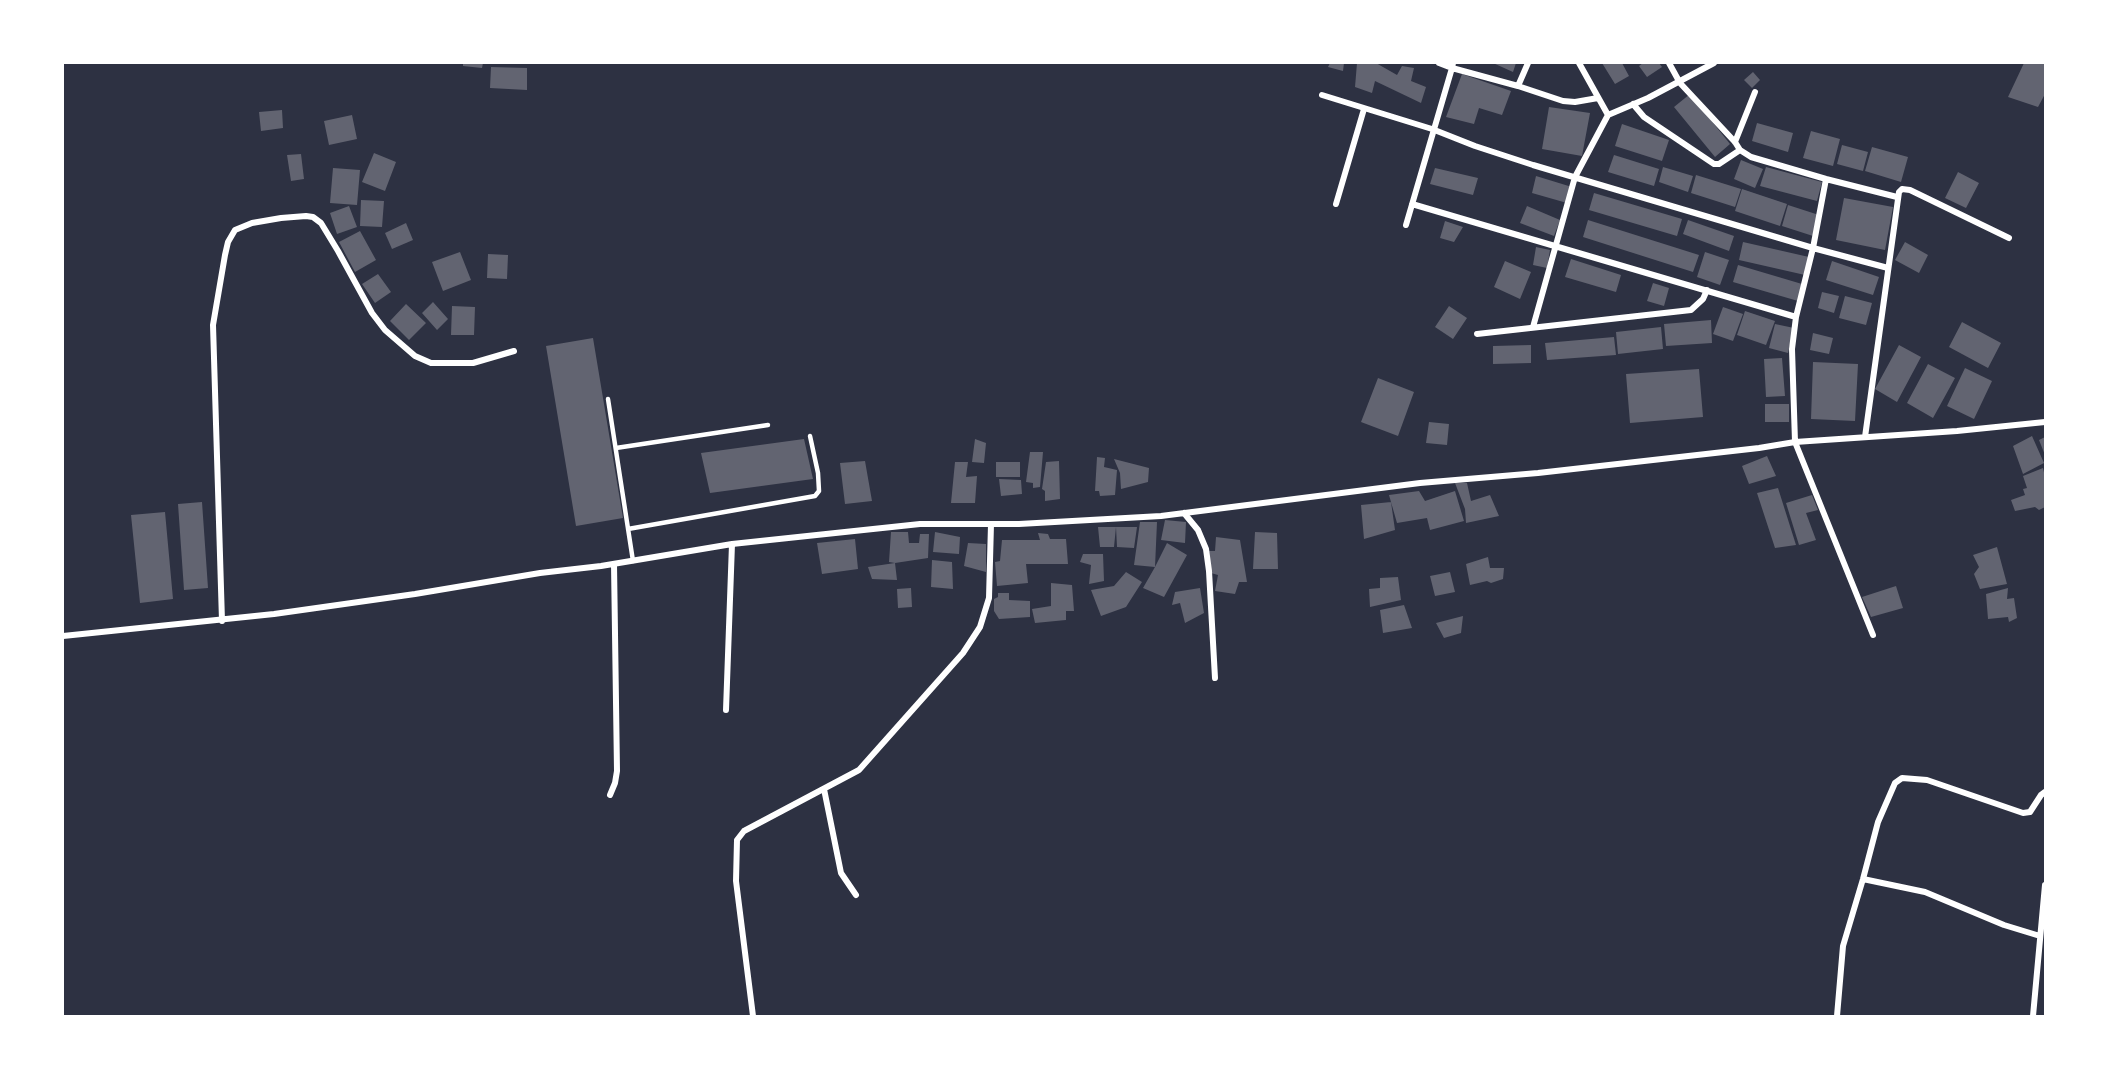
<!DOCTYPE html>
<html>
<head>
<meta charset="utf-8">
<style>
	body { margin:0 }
	#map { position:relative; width:2108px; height:1079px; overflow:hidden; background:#2d3142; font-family:"Roboto Condensed",sans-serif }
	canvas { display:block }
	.frame { position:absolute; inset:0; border:64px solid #fff; pointer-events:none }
</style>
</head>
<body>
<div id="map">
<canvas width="2108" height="1079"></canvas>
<div class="frame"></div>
</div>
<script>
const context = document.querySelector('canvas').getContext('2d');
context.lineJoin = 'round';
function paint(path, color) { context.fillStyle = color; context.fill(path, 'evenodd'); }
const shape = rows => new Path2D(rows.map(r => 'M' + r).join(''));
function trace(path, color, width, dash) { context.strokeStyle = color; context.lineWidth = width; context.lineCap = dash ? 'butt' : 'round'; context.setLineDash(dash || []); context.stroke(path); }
const building = shape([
	[463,63,483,63,482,68,463,66],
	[1330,63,1344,63,1343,71,1328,67],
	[1357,63,1376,63,1397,75,1402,66,1414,68,1411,81,1426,87,1421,103,1375,81,1372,93,1355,87],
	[1493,63,1516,63,1513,72],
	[1602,63,1622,63,1629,76,1615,84],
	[1643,63,1659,63,1662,67,1647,77,1639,66],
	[2024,63,2045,63,2045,94,2038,107,2008,97],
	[491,67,527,68,527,90,490,88],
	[1753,72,1760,80,1752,88,1744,80],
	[1462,74,1511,91,1502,115,1479,108,1474,124,1446,117],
	[1690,94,1730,144,1715,157,1674,107],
	[1549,107,1590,113,1582,156,1542,149],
	[282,110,283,128,261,131,259,112],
	[352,115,357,139,329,145,324,121],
	[1757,123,1793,133,1788,152,1752,141],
	[1622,124,1669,140,1662,161,1615,146],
	[1811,131,1840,139,1833,166,1803,158],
	[1842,145,1868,152,1863,171,1837,164],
	[1872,147,1908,157,1901,182,1865,171],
	[374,153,396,162,385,191,362,182],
	[301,154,304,179,291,181,287,155],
	[1614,155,1659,169,1654,186,1608,172],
	[1741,160,1763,169,1755,188,1734,179],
	[1663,167,1693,176,1688,192,1659,182],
	[1766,167,1822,182,1817,201,1760,186],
	[333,168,360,170,357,205,330,203],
	[1435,168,1478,178,1473,195,1430,184],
	[1958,172,1979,183,1966,208,1945,198],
	[1696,175,1741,189,1735,207,1691,193],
	[1536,176,1572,187,1567,203,1532,193],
	[1742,189,1787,204,1780,226,1735,211],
	[1594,193,1682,219,1677,236,1589,210],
	[1844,198,1893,207,1885,250,1836,240],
	[361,200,384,201,382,227,360,226],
	[1788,205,1819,215,1813,236,1782,226],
	[349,206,357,227,337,234,330,213],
	[1527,206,1560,220,1554,236,1520,223],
	[1588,220,1699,255,1693,272,1583,237],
	[1688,220,1734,236,1729,251,1683,234],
	[1445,221,1463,227,1454,242,1440,238],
	[406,223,413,240,392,249,385,233],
	[360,231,376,260,355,272,339,242],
	[1743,242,1809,257,1805,275,1739,260],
	[1905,242,1928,255,1919,273,1895,260],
	[1536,247,1550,250,1547,268,1533,265],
	[460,252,471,280,443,291,432,262],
	[1705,252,1729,260,1720,285,1697,277],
	[488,254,508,255,507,279,487,278],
	[1571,259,1621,275,1616,292,1565,277],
	[1505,261,1531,272,1520,299,1494,287],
	[1832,261,1879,277,1873,295,1826,280],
	[1738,265,1802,284,1798,301,1733,282],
	[378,274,391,292,375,303,362,284],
	[1653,283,1669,288,1664,306,1647,301],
	[1822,292,1839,296,1834,313,1818,308],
	[1845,296,1872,303,1866,325,1839,318],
	[433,302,448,319,437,330,422,313],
	[406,304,426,323,409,340,390,321],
	[452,306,475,307,474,335,451,335],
	[1449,306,1467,318,1453,339,1435,327],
	[1723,307,1743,314,1733,341,1713,334],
	[1745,311,1775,321,1766,345,1737,335],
	[1711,320,1712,343,1666,346,1664,324],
	[1962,322,2001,343,1988,368,1949,347],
	[1775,324,1794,328,1788,353,1769,348],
	[1661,327,1663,349,1618,354,1616,332],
	[1813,333,1833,338,1829,354,1810,350],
	[1614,337,1616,355,1547,360,1545,343],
	[593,338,623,518,576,526,546,346],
	[1531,345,1531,363,1493,364,1493,346],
	[1899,345,1921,357,1897,402,1875,389],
	[1782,358,1785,396,1766,397,1764,359],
	[1813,362,1858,364,1855,421,1811,419],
	[1928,364,1955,378,1933,418,1907,403],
	[1965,368,1992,381,1974,419,1947,406],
	[1699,369,1703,417,1630,423,1626,374],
	[1378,378,1414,392,1398,436,1361,422],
	[1765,404,1789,404,1789,422,1765,422],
	[1429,422,1449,424,1447,445,1426,443],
	[2032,436,2044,463,2023,474,2013,446],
	[2045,437,2045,455,2039,440],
	[804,439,813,479,710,493,701,453],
	[975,439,986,443,984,463,972,462],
	[1030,452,1043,452,1040,487,1033,488,1033,483,1026,482],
	[1767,456,1776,476,1749,484,1742,466],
	[1097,457,1105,458,1104,467,1117,470,1115,495,1100,496,1099,491,1095,491],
	[1114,459,1149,468,1148,482,1121,489,1120,473],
	[865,461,872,501,845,504,840,463],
	[1059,461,1060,499,1045,501,1045,491,1042,489,1046,462],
	[955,462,968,462,966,477,977,476,975,503,951,503],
	[996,462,1020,462,1020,477,996,477],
	[2043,468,2045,477,2045,507,2039,510,2035,507,2015,511,2011,500,2025,495,2023,489,2027,488,2023,476],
	[999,479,1021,480,1022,494,1001,496],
	[1455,483,1467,483,1471,501,1490,495,1499,516,1466,523,1465,509],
	[1778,488,1796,545,1775,548,1757,493],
	[1419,491,1425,501,1455,491,1464,521,1430,530,1427,518,1397,523,1389,495],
	[1812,495,1818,510,1806,513,1816,540,1799,545,1786,503],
	[202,502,208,588,184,590,178,504],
	[1391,502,1395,530,1364,539,1361,505],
	[165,512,173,599,140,603,131,515],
	[1165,520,1186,522,1185,543,1161,540],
	[1140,522,1157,522,1155,567,1167,543,1187,555,1164,597,1143,588,1155,567,1134,565],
	[1098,527,1116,527,1114,547,1100,547],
	[1116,527,1137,527,1134,548,1117,547],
	[891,532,908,532,909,543,919,543,920,534,929,534,928,558,895,563,897,580,872,579,868,567,895,563,889,562],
	[935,532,960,537,959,554,933,552],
	[1255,532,1277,533,1278,569,1253,569],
	[1038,533,1048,534,1050,539,1066,539,1068,564,1026,564,1028,583,997,586,995,562,1000,561,1002,540,1040,540],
	[1216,537,1240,540,1247,582,1239,582,1235,594,1215,591,1218,575,1211,573,1209,551,1215,551],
	[855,539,858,569,822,574,817,543],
	[968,543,986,544,986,572,964,566],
	[1997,547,2007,584,1980,589,1974,574,1979,567,1973,555],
	[1083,554,1103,554,1104,581,1089,584,1091,565,1080,562],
	[1488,557,1490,568,1504,568,1503,579,1491,583,1487,581,1470,585,1466,564],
	[932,560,952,562,953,589,931,587],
	[1126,572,1142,582,1126,607,1101,616,1091,590,1114,586],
	[1450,572,1455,592,1435,596,1430,576],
	[1398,577,1401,600,1370,607,1369,589,1380,588,1380,578],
	[1051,583,1072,585,1074,611,1066,611,1066,620,1035,623,1032,609,1051,606],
	[1896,586,1903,608,1871,617,1862,597],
	[911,588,912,607,898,608,897,589],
	[1200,588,1204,613,1185,623,1180,603,1172,605,1175,592],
	[2008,588,2007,599,2014,598,2017,618,2009,622,2008,617,1988,619,1986,594],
	[998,593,1009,593,1009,600,1030,601,1030,617,999,619,994,611,994,599,998,597],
	[1404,605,1412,628,1383,633,1380,610],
	[1463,616,1461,633,1444,638,1436,623]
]);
const service = shape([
	[608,399,633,561],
	[616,448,768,425],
	[628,529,815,496,819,491,818,473,810,436]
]);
const minor = shape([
	[1453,63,1452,68,1518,86,1528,63],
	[1579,63,1608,115],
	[1669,63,1680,83,1735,142,1740,150,1751,157,1826,179,1897,197],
	[1518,86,1563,101,1575,102,1598,98],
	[1322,95,1432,129,1475,146,1533,165,1813,248,1888,268],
	[1633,104,1644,117,1714,164,1719,164,1740,150],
	[1735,142,1755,92],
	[1826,179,1813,248,1796,317,1792,349,1795,442,1873,635],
	[1336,204,1364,109],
	[1412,204,1796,317],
	[1406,225,1452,68,1439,63],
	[1533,327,1575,177,1608,115,1648,98,1714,63],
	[1477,334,1691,310,1703,299,1707,290],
	[1865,437,1899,192,1902,189,1910,190,2009,238],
	[1184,513,1198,530,1206,549,1209,571,1215,678],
	[222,621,213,325,225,255,228,242,235,230,252,223,281,218,306,216,313,217,321,223,338,251,372,313,385,330,415,356,431,363,473,363,514,351],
	[63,636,274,614,415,594,540,573,601,566,732,544,920,524,1019,524,1161,516,1420,483,1538,473,1759,448,1795,442,1957,431,2045,422],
	[726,710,732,544],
	[824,789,841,873,856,895],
	[610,795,615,783,617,771,614,564],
	[1863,879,1925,892,2004,925,2040,936],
	[753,1016,736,881,737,840,744,831,859,770,963,653,980,627,989,598,991,524],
	[1837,1016,1843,946,1863,879,1878,822,1895,783,1902,778,1927,780,2023,813,2030,812,2041,795,2045,792],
	[2033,1016,2045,885]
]);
paint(building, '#626471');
trace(service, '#fff', 4.5);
trace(minor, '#fff', 6);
</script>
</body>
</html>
